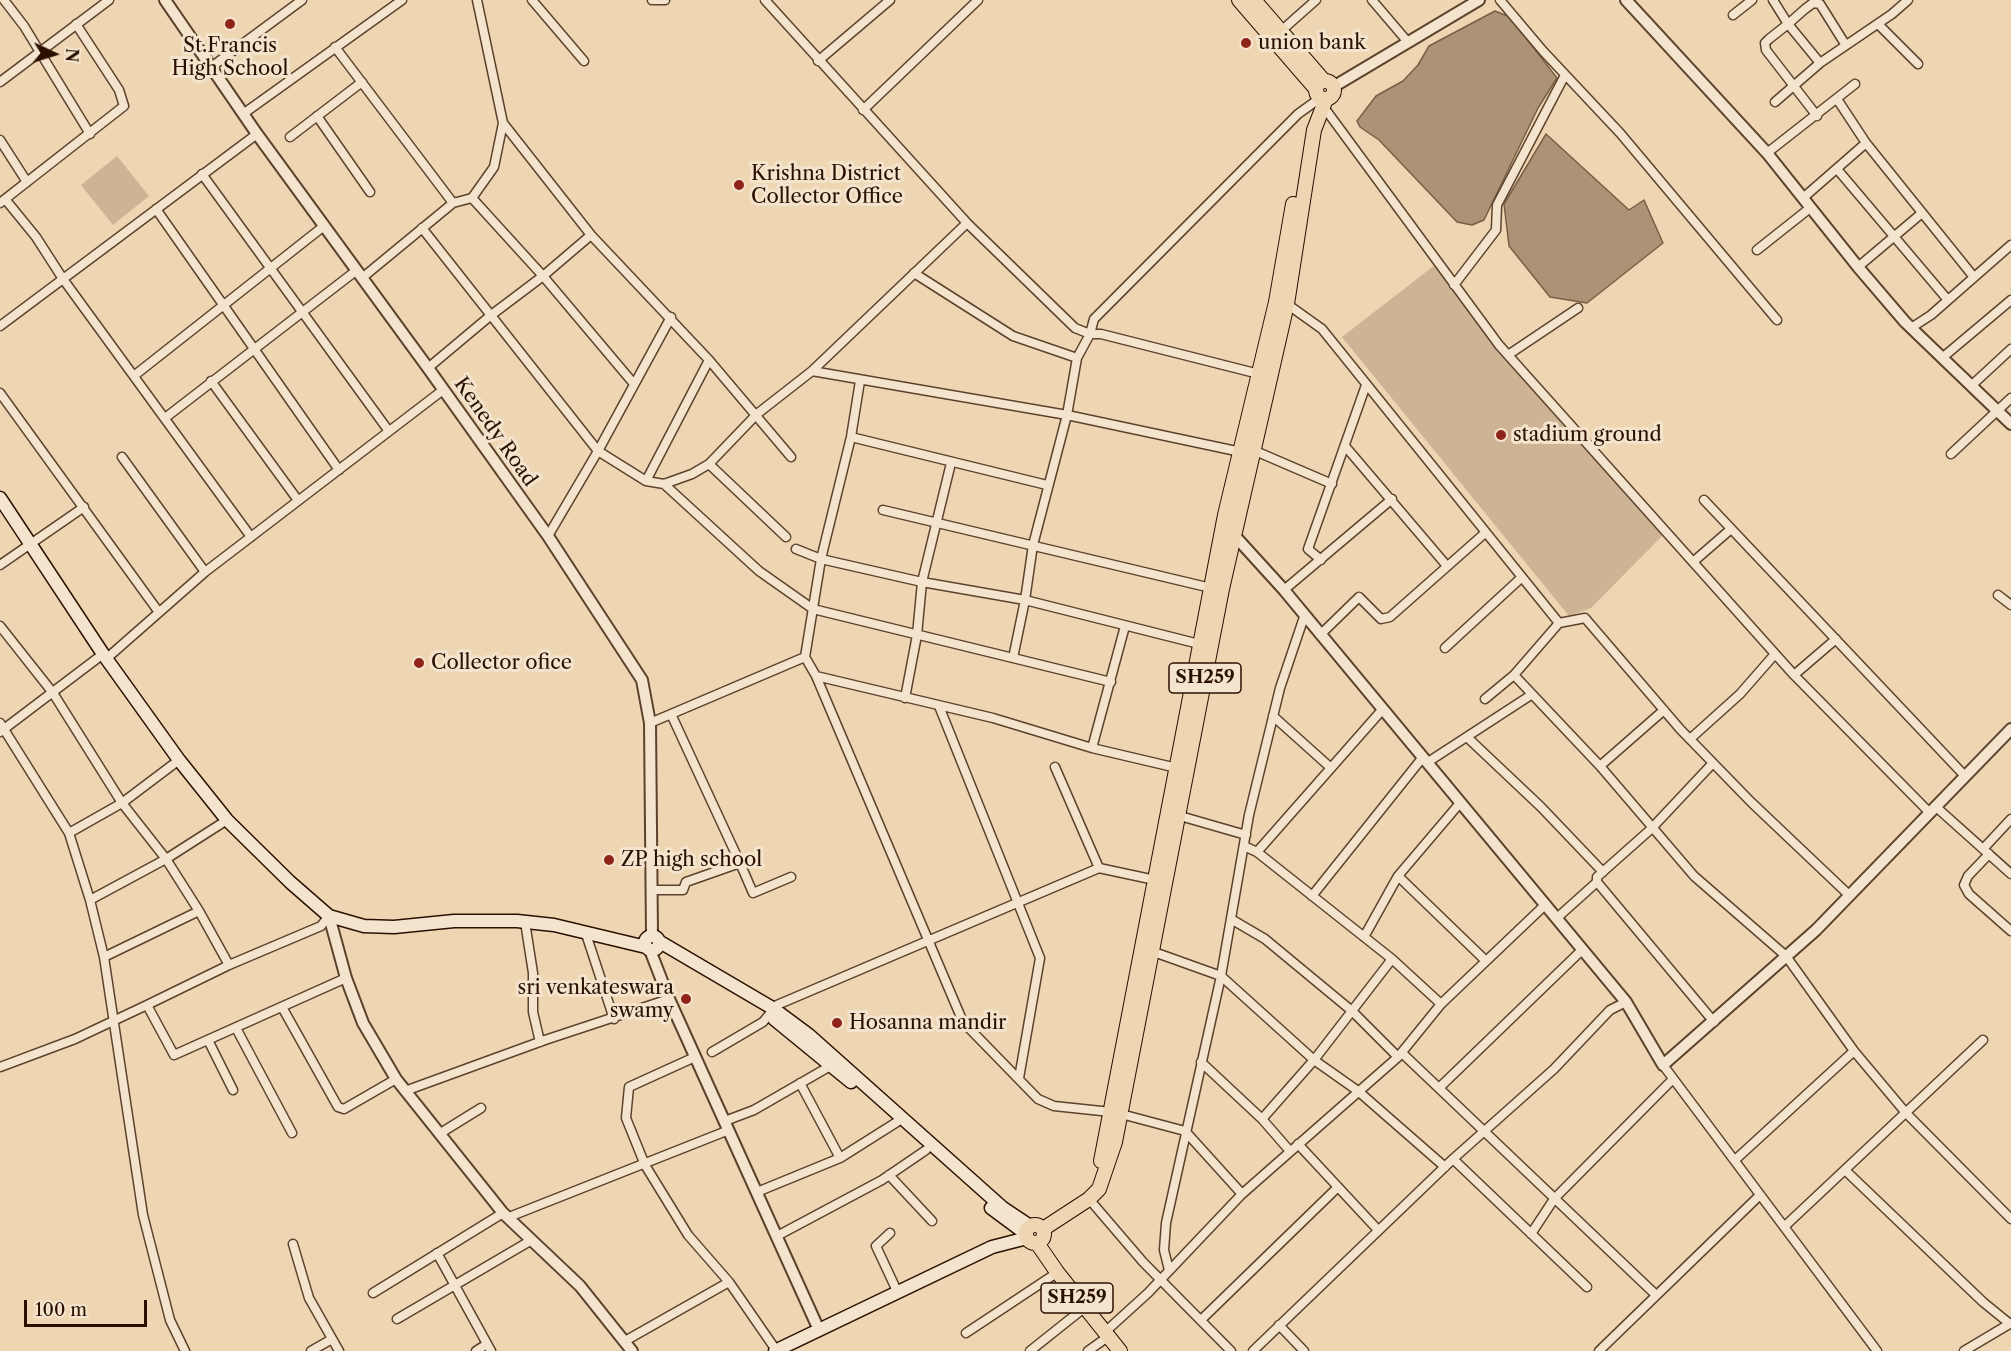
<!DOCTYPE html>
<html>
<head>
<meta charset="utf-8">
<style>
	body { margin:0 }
	#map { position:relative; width:2011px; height:1351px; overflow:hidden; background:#eed6b2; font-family:"Libre Caslon Text",serif }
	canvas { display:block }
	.north { position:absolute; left:24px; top:24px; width:60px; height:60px; -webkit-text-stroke:4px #f4e4cd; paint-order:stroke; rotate:94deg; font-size:16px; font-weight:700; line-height:24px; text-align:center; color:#2b1000 }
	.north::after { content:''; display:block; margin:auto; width:21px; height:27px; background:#2b1000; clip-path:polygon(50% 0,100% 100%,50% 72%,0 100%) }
	.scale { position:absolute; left:24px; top:1300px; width:123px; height:27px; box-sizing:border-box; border:3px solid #2b1000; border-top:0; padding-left:8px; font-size:18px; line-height:21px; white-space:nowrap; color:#2b1000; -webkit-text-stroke:4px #f4e4cd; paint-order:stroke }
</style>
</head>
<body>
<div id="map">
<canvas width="2011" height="1351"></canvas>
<div class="north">N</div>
<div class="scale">100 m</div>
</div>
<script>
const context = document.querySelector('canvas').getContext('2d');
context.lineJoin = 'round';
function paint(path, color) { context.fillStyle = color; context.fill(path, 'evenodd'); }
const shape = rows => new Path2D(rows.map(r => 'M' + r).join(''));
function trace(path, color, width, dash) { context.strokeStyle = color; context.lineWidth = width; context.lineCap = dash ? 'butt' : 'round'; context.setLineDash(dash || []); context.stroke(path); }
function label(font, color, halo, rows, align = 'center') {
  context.font = font + ' "Libre Caslon Text",serif'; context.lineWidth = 6; context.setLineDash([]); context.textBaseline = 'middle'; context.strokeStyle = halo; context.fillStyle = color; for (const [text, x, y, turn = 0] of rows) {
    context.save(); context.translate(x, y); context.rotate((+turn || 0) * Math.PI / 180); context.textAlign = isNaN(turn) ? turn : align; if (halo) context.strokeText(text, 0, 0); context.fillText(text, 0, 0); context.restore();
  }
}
const green = shape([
	[117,156,149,196,113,225,81,185],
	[1435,265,1665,533,1591,608,1569,616,1342,337]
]);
const water = shape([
	[1495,11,1510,17,1557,78,1538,108,1484,220,1472,225,1457,222,1379,140,1360,127,1357,121,1376,96,1403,81,1418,65,1429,46,1495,11],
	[1546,134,1629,210,1644,200,1663,243,1587,303,1550,297,1509,246,1504,204,1546,134]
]);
const minor = shape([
	[4,0,24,26,90,134],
	[532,0,584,61],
	[652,0,665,0],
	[765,0,967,223,1075,328,1090,334,1094,319,1298,114,1316,101],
	[1372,0,1407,41],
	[1500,0,1543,51,1620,133,1777,320],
	[1773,0,1788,24,1769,39,1765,43,1766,50,1817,116],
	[1733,15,1752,0],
	[1878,24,1918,64],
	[1281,31,1316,0],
	[335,47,453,203],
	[818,61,890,0],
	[1820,63,1788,24,1805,9,1813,3,1820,4,1845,44],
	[210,68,302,0],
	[0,82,109,0],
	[1837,99,1866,143],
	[1775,102,1820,63,1892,14,1908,0],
	[1323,106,1499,345,1794,675,1929,812],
	[863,110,978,0],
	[243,114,402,0],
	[317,116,370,192],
	[503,123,591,235,709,360,791,457],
	[290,137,362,82],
	[0,140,27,182],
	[1767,153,1855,84],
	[1837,169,1947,299],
	[202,174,388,430],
	[472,198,543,276,634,384],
	[1803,198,1866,143,1973,276],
	[5,199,36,237,63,279,251,537],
	[0,203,124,106,119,90,76,24],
	[156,209,339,470],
	[422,228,598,451,671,317],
	[1757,250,1810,208],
	[1858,267,1922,213],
	[914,273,1013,336,1077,358,1090,334,1101,334,1259,374],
	[362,278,453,203,472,198,494,167,503,123,477,0],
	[1454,285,1496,230,1497,205,1565,75],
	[1287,304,1322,329,1559,623,1585,618,1680,729,1751,802,1849,895],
	[0,326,257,134],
	[1911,328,1931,315,2011,245],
	[1508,355,1578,308],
	[1077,358,1067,415,1033,545,1025,600,1203,645],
	[1942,358,2011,300],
	[428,368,490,316,543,276,591,235],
	[812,371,1067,415,1241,452],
	[135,375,324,226],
	[211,381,297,499],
	[860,381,851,437,821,559,805,657,816,676,993,718,1092,748],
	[1971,386,2011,349],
	[0,393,158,611],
	[165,418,357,270],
	[851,437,1047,485],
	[1345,446,1447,566],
	[1253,450,1332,484],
	[1951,454,2011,398],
	[122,457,205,572],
	[709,464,786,537],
	[646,481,709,360],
	[664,484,759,571,813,609,1111,682],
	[1704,500,1964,775],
	[883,510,1211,588],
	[548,536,598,451,646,481,664,484,692,474,709,464,757,414,812,371,967,223],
	[796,549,821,559,922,582,1025,600,1013,658],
	[1321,560,1308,549,1366,385],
	[1693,562,1731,529],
	[0,565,84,507],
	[1284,590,1392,499],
	[1998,595,2011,605],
	[1559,623,1514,675,1600,766,1694,876,1786,956,1854,1051,1906,1113,2011,1219],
	[0,626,53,693,122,803,69,833],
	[1125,626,1092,748,1177,768],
	[1320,635,1359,597,1381,619,1390,617,1485,533],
	[1445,648,1521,578],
	[106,659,205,572,443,390],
	[1794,675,1836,639],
	[816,676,963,1022,1038,1099,1054,1106,1111,1112],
	[905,698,917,635,922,582,951,463],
	[1485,699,1514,675],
	[939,706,1040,958,1019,1078],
	[671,714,740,863],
	[1273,716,1331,768],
	[0,723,69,833,90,900,104,957,143,1215,170,1320,185,1351],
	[650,723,805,657],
	[0,732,103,654],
	[1468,738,1541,807,1603,872],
	[1690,739,1740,694,1775,654],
	[1428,762,1531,695],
	[1713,763,1651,829,1597,877,1597,882,1714,1022],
	[1600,766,1664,710],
	[1055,767,1099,868],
	[1935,806,2011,874],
	[1180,816,1246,835],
	[1244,846,1257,852,1392,959],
	[1983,849,2011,819],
	[1257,852,1382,710],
	[1989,854,1968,876,1964,885,1969,894,2011,931],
	[1398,876,1486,961],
	[651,890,683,890,686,882,740,863,753,893,791,877],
	[1312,896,1423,757],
	[90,900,166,859,122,803,179,760],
	[199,911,166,859,227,820],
	[329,916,321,926,229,965,147,1005,174,1055,346,978],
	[1558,917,1597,882],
	[1231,919,1265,939,1352,1011,1398,1057],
	[525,922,533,973,533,1012,540,1042],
	[585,931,614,1019],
	[1364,937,1398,876,1460,803],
	[1151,951,1221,976,1314,1060,1358,1091,1445,1167],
	[104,957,199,911,229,965],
	[282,1007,338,1107,344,1109,396,1079],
	[236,1028,292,1133],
	[208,1040,233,1090],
	[712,1052,763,1022,777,1005,1099,868,1155,880],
	[1402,1053,1656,1295],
	[695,1057,629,1087,626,1118,645,1165,688,1235,729,1282,776,1350],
	[1201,1062,1262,1119,1289,1150],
	[1663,1065,1877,1351],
	[0,1067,75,1039,147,1005],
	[800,1083,840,1158],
	[1439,1088,1583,949],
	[405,1091,545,1040,669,999],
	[1121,1114,1185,1131,1242,1194],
	[1262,1119,1314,1060,1392,959,1441,1004],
	[725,1121,754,1110,832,1065],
	[439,1134,481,1108],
	[1298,1144,1378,1230],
	[1453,1159,1587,1287],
	[1735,1160,1854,1051],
	[1846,1171,1983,1302,2010,1324],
	[889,1175,932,1221],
	[757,1192,840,1158,897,1122],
	[1089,1199,1143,1262,1231,1351],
	[509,1217,729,1130],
	[1785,1226,1983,1040],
	[890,1233,876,1246,897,1291],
	[1531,1234,1554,1199,1673,1079],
	[777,1236,882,1180,926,1150],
	[293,1244,309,1298,339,1351],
	[437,1253,491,1351],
	[1169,1270,1164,1250,1166,1223,1221,976,1249,815,1280,688,1304,617],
	[373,1293,503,1213],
	[397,1319,530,1241],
	[1202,1319,1338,1187],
	[1279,1325,1304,1351],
	[1105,1332,1148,1293,1242,1194,1398,1057,1441,1004,1546,904],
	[966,1333,1052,1276],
	[625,1341,729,1282],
	[311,1351,332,1339],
	[476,1351,487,1344],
	[1030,1351,1079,1312],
	[1088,1351,1102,1341],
	[1253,1351,1453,1159,1554,1069,1610,1010,1626,1002],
	[1599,1351,1760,1195],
	[1964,1351,2011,1323]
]);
const tertiary = shape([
	[165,0,257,134,428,368,548,536,642,680,650,723,652,935],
	[1626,0,1767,153,1858,267,1905,322,2011,424],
	[1333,87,1479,0],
	[1234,535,1284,590,1626,1002,1663,1065,1816,930,2011,729],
	[329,916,346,978,363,1023,396,1079,503,1213,580,1286,632,1351],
	[650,950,669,999,819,1330]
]);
const secondary = shape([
	[0,498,103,654,179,760,227,820,290,882,329,916,364,926,394,927,454,921,517,921,554,925,646,947],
	'645 943a7 7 0 1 1 14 0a7 7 0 1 1-14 0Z',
	[660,942,774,1009,809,1035,1003,1208,1030,1226],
	[774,1019,851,1082],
	[991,1208,1026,1234],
	[775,1351,992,1247,1027,1238]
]);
const primary = shape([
	[1239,0,1316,89],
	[1254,0,1324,81],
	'1316 90a9 9 0 1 1 18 0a9 9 0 1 1-18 0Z',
	[1101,1161,1225,515,1276,302,1293,204],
	'1026 1234a9 9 0 1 1 18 0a9 9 0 1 1-18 0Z',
	[1043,1229,1089,1199,1099,1189,1115,1142,1222,589,1287,304,1314,130,1326,99],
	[1037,1243,1057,1272,1120,1351]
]);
const markers = [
	[230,24,6,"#8f2418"],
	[1246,43,6,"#8f2418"],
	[739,185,6,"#8f2418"],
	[1501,435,6,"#8f2418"],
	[419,663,6,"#8f2418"],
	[609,860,6,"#8f2418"],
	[686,999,6,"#8f2418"],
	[837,1023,6,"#8f2418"]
];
const shields = [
	[1205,678,72],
	[1077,1298,72]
];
const shieldNames = [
	["SH259",1205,678],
	["SH259",1077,1298]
];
const poiNames = [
	["union bank",1258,43],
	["St.Francis",230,46,"center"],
	["High School",230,69,"center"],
	["Krishna District",751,174],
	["Collector Office",751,197],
	["stadium ground",1513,435],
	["Collector ofice",431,663],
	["ZP high school",621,860],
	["sri venkateswara",674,988,"right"],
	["swamy",674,1011,"right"],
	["Hosanna mandir",849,1023]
];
const streetNames = [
	["Kenedy Road",495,432,55]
];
paint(green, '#cdb494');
paint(water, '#ac9375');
trace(water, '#785f46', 1.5);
trace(minor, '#5c422c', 11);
trace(tertiary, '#5c422c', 14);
trace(secondary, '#2b1000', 15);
trace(primary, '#2b1000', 16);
trace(minor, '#f4e4cd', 8);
trace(tertiary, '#f4e4cd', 10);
trace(secondary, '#f4e4cd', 12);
trace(primary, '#eed6b2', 14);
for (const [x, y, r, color] of markers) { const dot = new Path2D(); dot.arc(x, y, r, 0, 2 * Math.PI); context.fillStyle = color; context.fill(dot); trace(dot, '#f4e4cd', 2); }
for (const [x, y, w] of shields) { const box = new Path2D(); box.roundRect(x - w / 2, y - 15, w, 30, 4.5); context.fillStyle = '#f4e4cd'; context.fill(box); trace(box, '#2b1000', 1.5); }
label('bold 18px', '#2b1000', null, shieldNames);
label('20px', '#2b1000', '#f4e4cd', poiNames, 'left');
label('20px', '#2b1000', '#f4e4cd', streetNames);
</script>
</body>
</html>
